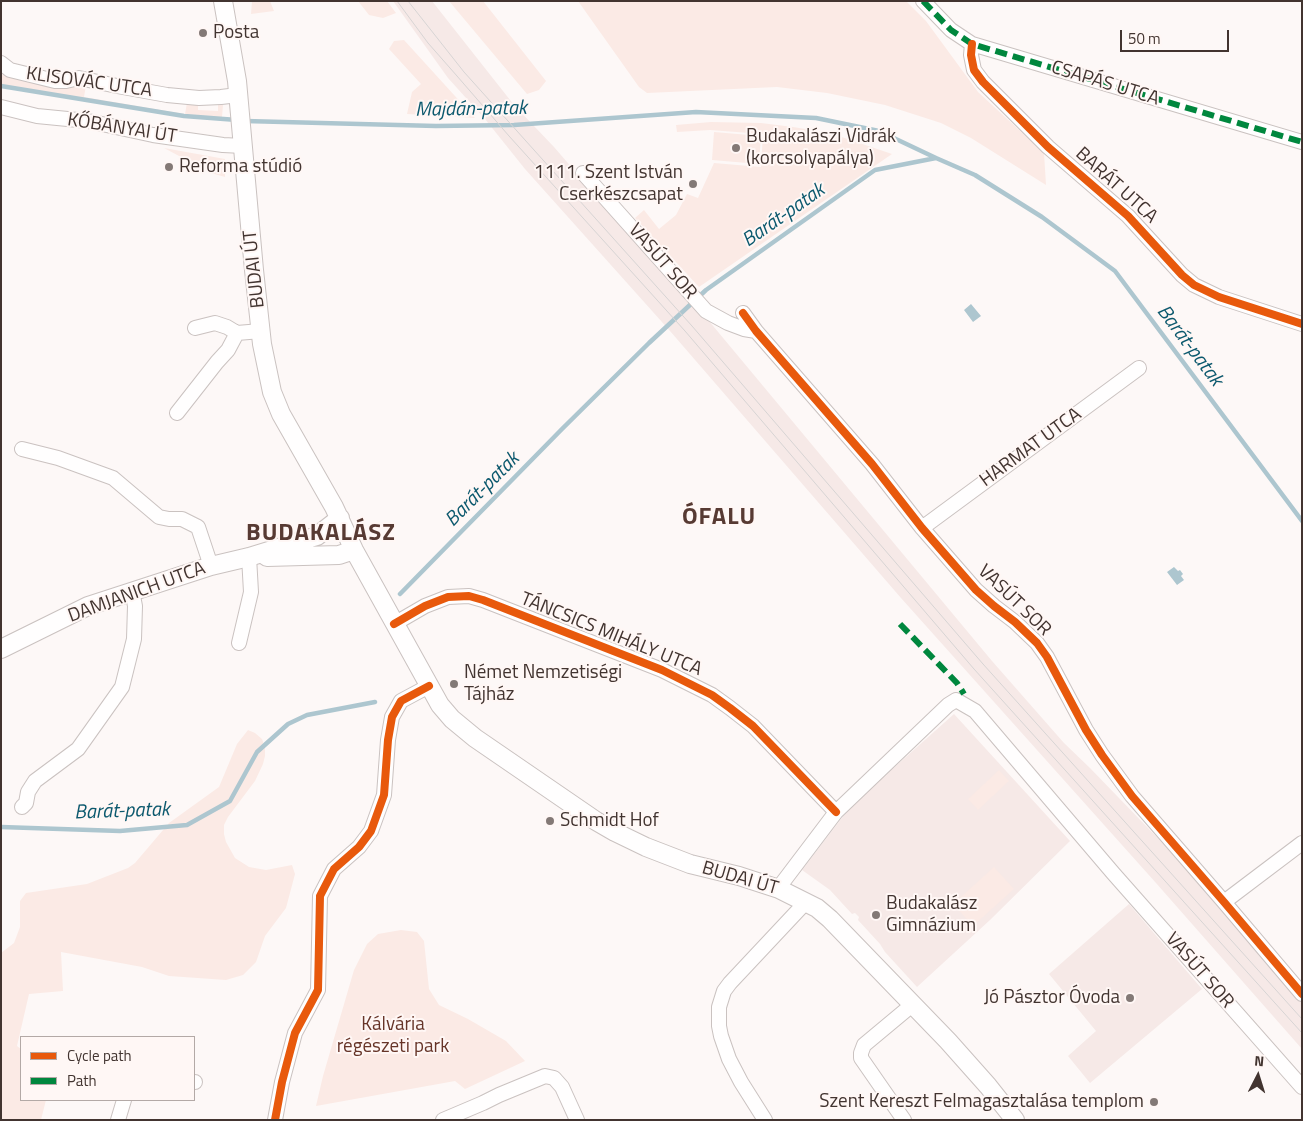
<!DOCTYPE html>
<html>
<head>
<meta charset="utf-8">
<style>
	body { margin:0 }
	#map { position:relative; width:1303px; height:1121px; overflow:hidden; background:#fdf8f7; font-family:"Titillium Web",sans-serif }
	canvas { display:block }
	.frame { position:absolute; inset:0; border:2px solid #423430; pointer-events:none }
	.legend { position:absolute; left:20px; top:1036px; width:175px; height:65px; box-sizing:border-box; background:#fff7f5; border:1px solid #b3a9a6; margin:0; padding:6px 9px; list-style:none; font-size:15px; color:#423430 }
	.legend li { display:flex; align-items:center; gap:10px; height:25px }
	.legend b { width:25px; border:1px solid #b3a9a6 }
	.north { position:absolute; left:1233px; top:1051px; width:50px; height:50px; -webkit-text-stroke:4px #fff7f5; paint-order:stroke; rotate:5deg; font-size:14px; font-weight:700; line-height:20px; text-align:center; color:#423430 }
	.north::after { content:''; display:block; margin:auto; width:18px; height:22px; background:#423430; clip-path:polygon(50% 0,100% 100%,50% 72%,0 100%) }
	.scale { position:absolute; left:1120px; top:30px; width:109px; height:22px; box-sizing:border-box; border:2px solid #423430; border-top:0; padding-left:6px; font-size:15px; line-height:18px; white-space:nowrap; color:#423430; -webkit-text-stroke:4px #fff7f5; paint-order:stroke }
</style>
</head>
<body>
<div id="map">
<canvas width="1303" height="1121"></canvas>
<div class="frame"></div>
<ul class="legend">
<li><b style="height:6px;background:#e8590c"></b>Cycle path</li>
<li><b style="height:6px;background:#00873e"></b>Path</li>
</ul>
<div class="north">N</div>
<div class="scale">50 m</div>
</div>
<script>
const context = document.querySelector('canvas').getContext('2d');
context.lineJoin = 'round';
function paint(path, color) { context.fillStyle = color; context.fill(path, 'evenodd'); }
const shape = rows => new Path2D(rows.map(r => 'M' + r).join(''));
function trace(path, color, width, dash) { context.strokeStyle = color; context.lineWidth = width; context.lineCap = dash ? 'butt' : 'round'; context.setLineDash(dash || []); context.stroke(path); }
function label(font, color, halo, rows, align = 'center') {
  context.font = font + ' "Titillium Web",sans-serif'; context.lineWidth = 4; context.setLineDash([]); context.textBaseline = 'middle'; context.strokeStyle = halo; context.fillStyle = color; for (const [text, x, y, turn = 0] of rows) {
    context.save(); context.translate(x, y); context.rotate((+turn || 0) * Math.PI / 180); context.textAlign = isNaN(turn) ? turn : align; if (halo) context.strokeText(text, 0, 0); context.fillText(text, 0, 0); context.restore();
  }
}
const built = shape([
	[393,1,432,1,514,105,554,147,672,283,704,315,992,661,1064,743,1090,768,1176,857,1302,997,1302,1049,1156,883,901,598,670,331,525,169,485,119,448,78],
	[954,714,1070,841,990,920,917,987,885,952,880,944,858,920,859,917,855,913,852,914,830,890,802,870,851,806],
	[1129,904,1202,989,1090,1083,1068,1056,1096,1031,1049,974]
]);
const green = shape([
	[252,1,270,1,274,11,251,14],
	[358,1,387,1,396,13,383,18,369,15],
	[449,1,483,1,546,81,539,90,527,94],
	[578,1,906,1,926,21,978,92,1044,153,1046,185,971,138,941,123,885,105,827,93,777,87,647,93,639,87],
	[404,40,475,118,407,114,412,92,421,84,389,49,394,41],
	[1,74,6,76,54,88,65,88,77,84,86,85,84,97,185,114,187,103,198,104,198,110,218,111,218,104,223,105,222,117,203,117,185,115,1,86],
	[711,122,761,123,793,127,830,133,892,154,699,287,635,218,644,210,659,229,676,215,687,194,698,198,714,163,761,167,763,134,710,130,677,132,676,125],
	[714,132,761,136,759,164,712,160],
	[164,148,225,159,225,177,211,173],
	[248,730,255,733,262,739,265,747,265,756,263,764,255,781,228,817,224,825,224,834,226,842,235,858,249,867,266,870,292,865,295,874,286,908,265,936,256,962,243,975,226,980,169,976,142,967,61,952,63,991,29,994,17,1046,21,1049,21,1100,46,1100,41,1120,1,1120,1,953,14,943,20,927,20,901,26,893,87,884,128,868,135,863,169,823,219,787,237,744],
	[999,770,1009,781,978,810,968,799],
	[994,867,1014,889,973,926,953,904],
	[401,930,417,932,424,941,429,989,439,1005,468,1019,506,1041,525,1061,465,1089,455,1081,316,1106,323,1076,354,970,367,944,378,934]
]);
const water = shape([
	[971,304,981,316,973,322,964,310],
	[1174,567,1178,571,1180,570,1183,574,1181,576,1184,580,1177,585,1167,572]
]);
const stream = shape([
	[1,86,184,116,237,120],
	[245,121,436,126,514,125,696,112,816,118,879,131,936,158],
	[400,594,562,429,649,343,706,290,875,170,936,158,975,175,1042,217,1115,271,1302,521],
	[1,827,120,831,187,825,230,801,257,752,288,724,307,715,375,702]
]);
const minor = shape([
	[923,1,951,30,972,44,1302,142],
	[972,44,971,55,974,70,983,82,1048,147,1128,216,1182,275,1194,285,1219,297,1302,324],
	[1,63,10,70,55,81,66,81,79,78,117,86,167,95,199,98,221,97,238,95],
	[1,107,37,116,88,121,153,135,223,145,243,146],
	[583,173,706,311,728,323,744,329,756,331],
	[743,313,756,331,872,464,922,528,976,590,994,606,1015,622,1037,643,1047,657,1086,730,1102,755,1132,796,1224,902,1302,994],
	[195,328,215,323,227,327,237,333],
	[237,333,261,331],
	[177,413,217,362,228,350,237,333],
	[22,449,58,458,113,478,159,517,169,519,182,519,198,527,211,566],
	[922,528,1139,368],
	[394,624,425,606,448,597,469,596,483,600,662,670,712,695,730,708,753,726,836,812],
	[239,643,251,592,249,557],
	[22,807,26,803,28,792,35,781,78,749,122,687,134,639,135,606,132,591],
	[779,889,783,882,836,812,948,705,956,700,975,711,1113,873,1302,1087],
	[1224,902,1302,843],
	[194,1082,195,1082],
	[118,1120,124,1100],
	[275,1120,282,1082,295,1033,318,990,320,896,334,869,359,847,371,831,384,795,388,740,392,717,401,701,429,686],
	[443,1120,483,1103,499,1095,545,1076,554,1078,562,1087,577,1120],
	[765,1120,741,1082,729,1059,721,1036,719,1026,719,1007,724,991,730,983,806,902],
	[904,1120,861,1058,861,1053,864,1045,912,1005]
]);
const major = shape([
	[223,1,237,81,254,270,262,344,272,392,281,414,334,507,354,550,440,705,452,719,475,738,596,821,615,832,646,847,690,864,739,876,779,889,817,908,830,919,948,1041,988,1086,1015,1120],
	[267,557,339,555,354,550],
	[1,649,88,606,211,566,249,557,317,536,340,518]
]);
const tram = shape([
	[397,1,428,43,457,76,509,136,685,331,974,669,1302,1033],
	[408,1,464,72,692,326,983,664,1302,1019]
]);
const quiet = shape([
	[923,1,951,30,972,44,1302,142],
	[900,624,957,683,964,694]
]);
const cycleway = shape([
	[972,44,971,55,974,70,983,82,1048,147,1128,216,1182,275,1194,285,1219,297,1302,324],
	[743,313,756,331,872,464,922,528,976,590,994,606,1015,622,1037,643,1047,657,1086,730,1102,755,1132,796,1224,902,1302,994],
	[394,624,425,606,448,597,469,596,483,600,662,670,712,695,730,708,753,726,836,812],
	[275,1120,282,1082,295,1033,318,990,320,896,334,869,359,847,371,831,384,795,388,740,392,717,401,701,429,686]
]);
const markers = [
	[203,33,5,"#837976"],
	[736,148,5,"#837976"],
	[169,167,5,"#837976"],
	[693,184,5,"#837976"],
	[454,684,5,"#837976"],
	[550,821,5,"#837976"],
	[876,915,5,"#837976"],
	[1130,998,5,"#837976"],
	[1154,1102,5,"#837976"]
];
const poiNames = [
	["Posta",213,33],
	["Budakalászi Vidrák",746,137],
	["(korcsolyapálya)",746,159],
	["Reforma stúdió",179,167],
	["1111. Szent István",683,173,"right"],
	["Cserkészcsapat",683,195,"right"],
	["Német Nemzetiségi",464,673],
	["Tájház",464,695],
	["Schmidt Hof",560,821],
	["Budakalász",886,904],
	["Gimnázium",886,926],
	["Jó Pásztor Óvoda",1120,998,"right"],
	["Szent Kereszt Felmagasztalása templom",1144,1102,"right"]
];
const streetNames = [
	["KLISOVÁC UTCA",89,83,8],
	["CSAPÁS UTCA",1105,84,17],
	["KŐBÁNYAI ÚT",122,129,9],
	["BARÁT UTCA",1116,186,42],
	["VASÚT SOR",662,262,49],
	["BUDAI ÚT",255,269,-96],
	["HARMAT UTCA",1031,448,-36],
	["DAMJANICH UTCA",137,593,-20],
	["VASÚT SOR",1014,601,44],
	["TÁNCSICS MIHÁLY UTCA",611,635,22],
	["BUDAI ÚT",740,879,16],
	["VASÚT SOR",1199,971,49]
];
const parkNames = [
	["Kálvária",393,1025],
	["régészeti park",393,1047]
];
const waterNames = [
	["Majdán-patak",471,110,-1],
	["Barát-patak",784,216,-35],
	["Barát-patak",1189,346,53],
	["Barát-patak",483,490,-45],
	["Barát-patak",122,812,-2]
];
const districtNames = [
	["ÓFALU",719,518],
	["BUDAKALÁSZ",321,534]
];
paint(built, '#f6e9e7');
paint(green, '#fbeae5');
paint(water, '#adc6cf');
trace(stream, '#adc6cf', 4.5);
trace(minor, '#cac2c0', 16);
trace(major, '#cac2c0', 20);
trace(minor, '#fffefe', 14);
trace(major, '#fffefe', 18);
trace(tram, '#d7d4d4', 1);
trace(quiet, '#00873e', 6, [12, 6]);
trace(cycleway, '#e8590c', 8);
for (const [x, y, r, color] of markers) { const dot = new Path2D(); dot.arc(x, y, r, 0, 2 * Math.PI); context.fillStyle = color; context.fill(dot); trace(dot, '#fff7f5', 2); }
label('19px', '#423430', '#fff7f5', poiNames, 'left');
label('19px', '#423430', '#fff7f5', streetNames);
label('19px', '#673529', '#fff7f5', parkNames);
label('italic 20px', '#0c596e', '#fff7f5', waterNames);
context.letterSpacing = '1px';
label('bold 24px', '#573a33', '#fff7f5', districtNames);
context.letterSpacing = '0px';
</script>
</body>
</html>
